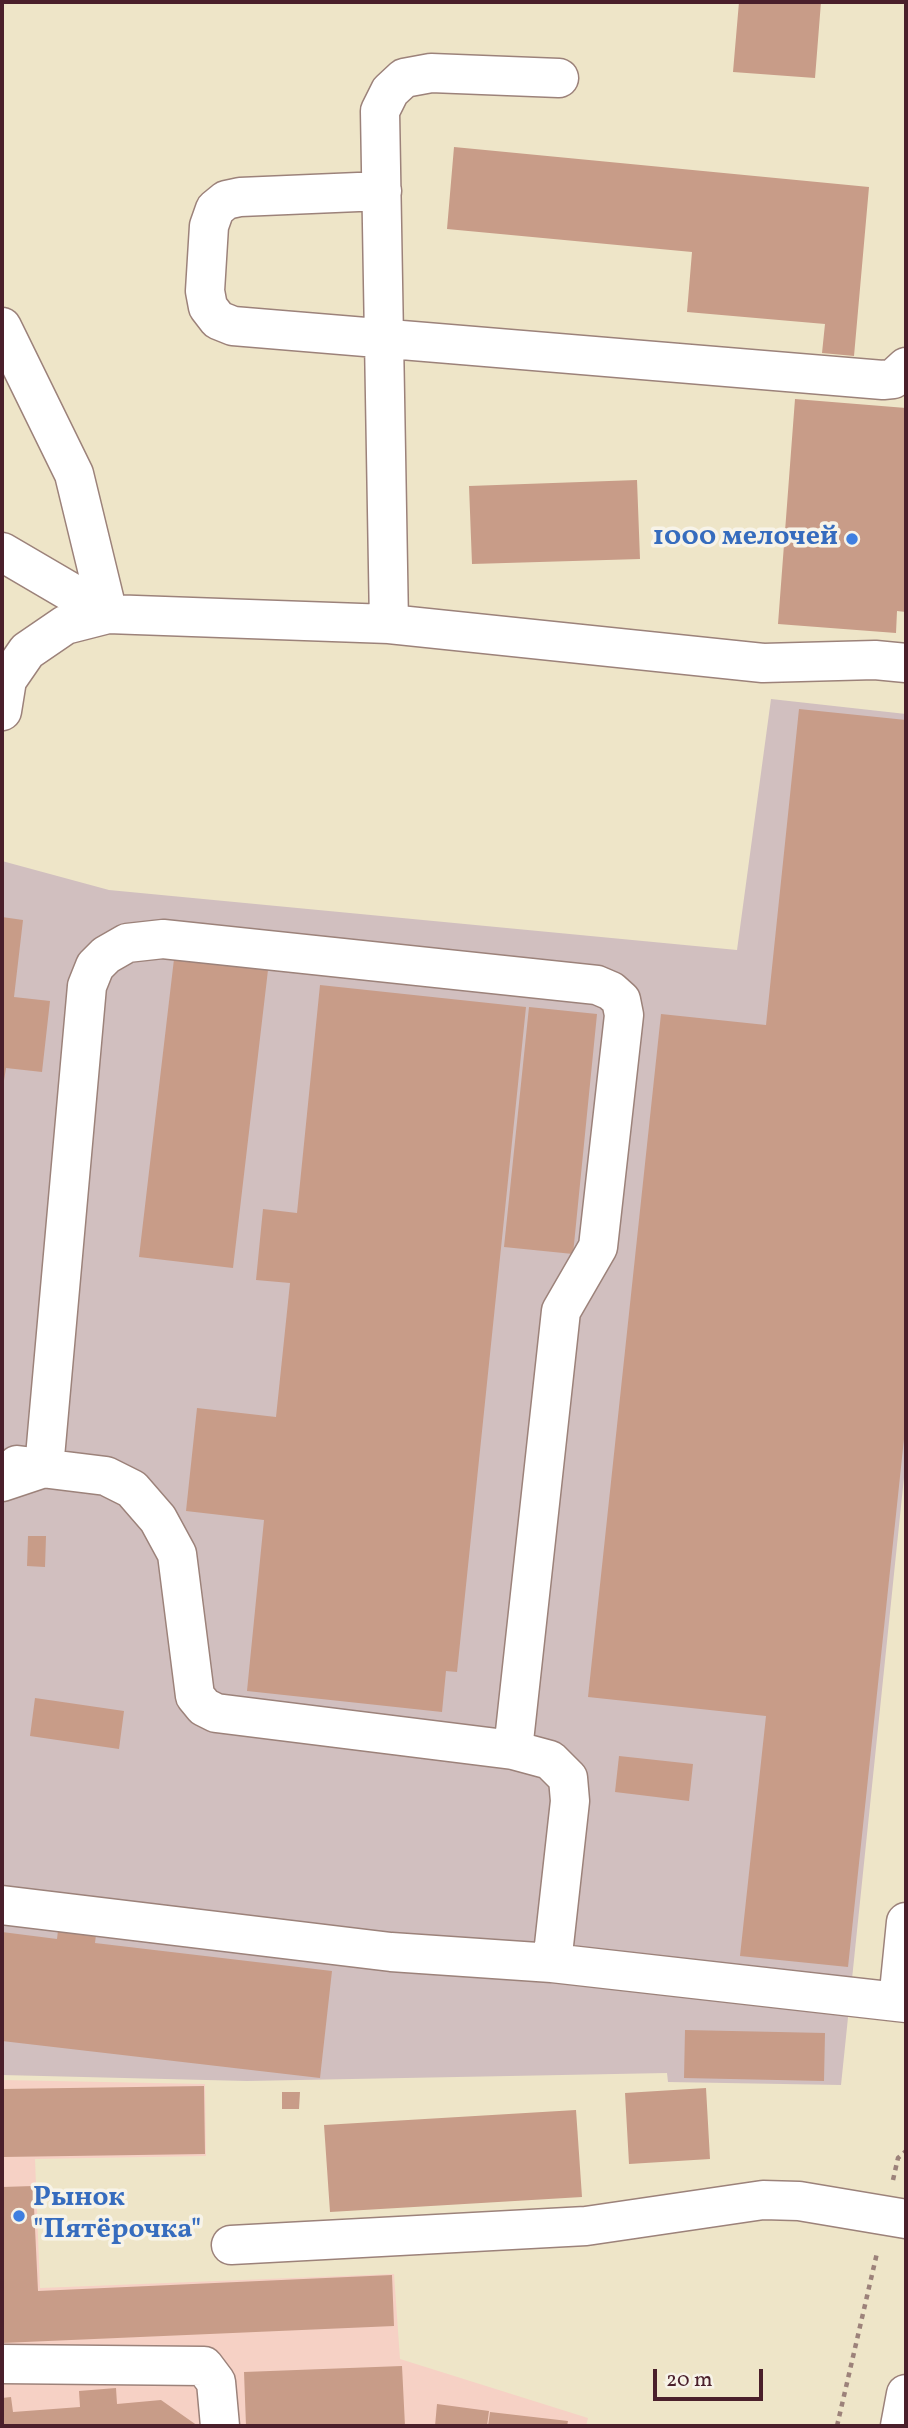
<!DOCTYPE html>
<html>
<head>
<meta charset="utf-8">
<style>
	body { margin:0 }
	#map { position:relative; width:908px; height:2428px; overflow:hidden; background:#eee5c8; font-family:Vollkorn,serif }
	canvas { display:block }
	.frame { position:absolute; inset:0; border:4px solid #4a1f2b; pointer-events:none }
	.scale { position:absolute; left:653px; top:2369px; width:110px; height:32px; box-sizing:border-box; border:4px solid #4a1f2b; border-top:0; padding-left:9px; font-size:21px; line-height:24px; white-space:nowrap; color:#4a1f2b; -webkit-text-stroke:5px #f7f3e8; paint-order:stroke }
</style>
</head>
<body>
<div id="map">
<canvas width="908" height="2428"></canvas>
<div class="frame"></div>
<div class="scale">20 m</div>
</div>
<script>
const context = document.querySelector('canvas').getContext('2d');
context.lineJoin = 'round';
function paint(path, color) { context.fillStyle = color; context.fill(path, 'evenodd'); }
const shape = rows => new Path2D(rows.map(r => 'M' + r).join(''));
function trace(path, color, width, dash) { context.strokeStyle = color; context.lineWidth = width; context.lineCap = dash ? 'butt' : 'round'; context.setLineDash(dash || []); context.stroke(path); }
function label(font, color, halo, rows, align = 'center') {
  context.font = font + ' Vollkorn,serif'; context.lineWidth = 7; context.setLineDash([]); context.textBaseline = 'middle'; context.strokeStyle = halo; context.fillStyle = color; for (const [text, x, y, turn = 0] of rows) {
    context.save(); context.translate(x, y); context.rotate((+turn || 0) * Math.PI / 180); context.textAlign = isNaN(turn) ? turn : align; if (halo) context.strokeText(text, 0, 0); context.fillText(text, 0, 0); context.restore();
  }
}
const built = shape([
	[2,2080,205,2084,206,2156,35,2159,40,2288,394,2274,400,2359,588,2418,586,2426,2,2426]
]);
const industrial = shape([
	[771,699,906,714,906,1458,841,2085,668,2082,667,2073,247,2081,2,2075,2,861,109,890,737,950]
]);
const building = shape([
	[739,2,821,2,815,78,733,72],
	[454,147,869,187,854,356,822,353,825,324,687,312,692,252,447,229],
	[795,399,906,408,906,612,897,611,896,633,778,624],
	[637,480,640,559,472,564,469,486],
	[799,709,906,720,906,1420,848,1967,740,1956,766,1716,588,1697,661,1014,766,1025],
	[2,917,23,920,14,997,50,1001,42,1072,6,1068,3,1087],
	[174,959,268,970,233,1268,139,1257],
	[320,985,526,1007,457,1672,446,1671,442,1712,247,1691,264,1520,186,1511,197,1408,276,1417,290,1283,256,1280,263,1209,297,1213],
	[529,1007,597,1014,573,1254,504,1247],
	[28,1536,46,1536,45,1567,27,1566],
	[35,1698,124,1711,119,1749,30,1736],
	[619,1756,693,1764,689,1801,615,1792],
	[59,1922,97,1927,95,1943,332,1971,320,2078,2,2041,2,1932,57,1939],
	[685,2030,825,2033,824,2081,684,2078],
	[204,2086,205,2154,2,2157,2,2089],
	[706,2088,710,2159,629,2164,625,2093],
	[282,2092,300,2092,299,2109,282,2109],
	[576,2110,582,2197,330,2212,324,2125],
	[33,2186,38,2291,392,2275,394,2326,2,2343,2,2187],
	[402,2366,405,2426,246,2426,244,2372],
	[116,2388,117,2404,161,2400,198,2426,2,2426,2,2398,11,2397,13,2412,80,2407,79,2391],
	[437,2404,489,2411,487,2426,435,2426],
	[490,2412,568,2421,567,2426,488,2426]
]);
const path = shape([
	[893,2180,898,2158,906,2151],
	[837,2426,877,2253]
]);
const minor = shape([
	[382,191,240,197,226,200,215,209,209,226,205,291,208,307,218,320,233,326,883,380,893,379,906,367],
	[2,327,74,474,108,614,2,552],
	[389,624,380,111,390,91,404,78,431,73,559,78],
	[2,711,7,680,27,651,65,625,108,614,389,624,763,663,875,660,906,663],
	[17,1465,106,1476,132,1489,158,1519,177,1554,195,1696,204,1707,216,1713,513,1750,550,1760,568,1778,570,1801,552,1963],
	[2,1482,44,1468,87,986,95,966,106,955,127,943,163,939,597,985,611,991,621,1000,624,1015,598,1247,561,1311,513,1750],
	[2,1905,391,1952,552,1963,906,2003],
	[898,2002,906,1922],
	[231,2245,586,2226,763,2200,799,2201,906,2219],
	[2,2364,204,2366,216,2382,220,2426]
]);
const major = shape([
	[900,2426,906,2394]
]);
const markers = [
	[852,539,7,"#3f7fe0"],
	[19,2216,7,"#3f7fe0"]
];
const shopNames = [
	["1000 мелочей",838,539],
	["Рынок",33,2200,"left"],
	["\"Пятёрочка\"",33,2232,"left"]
];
paint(built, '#f6d1c5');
paint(industrial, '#d1bfbf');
paint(building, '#c89c88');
trace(minor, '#9c827a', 41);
trace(major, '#9c827a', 41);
trace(path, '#9c827a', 4.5, [5, 5]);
trace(minor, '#fff', 38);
trace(major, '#fff', 38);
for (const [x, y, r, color] of markers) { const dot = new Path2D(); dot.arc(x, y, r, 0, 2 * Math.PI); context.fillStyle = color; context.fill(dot); trace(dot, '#f7f3e8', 2.5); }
label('bold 28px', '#366cbe', '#f7f3e8', shopNames, 'right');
</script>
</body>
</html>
